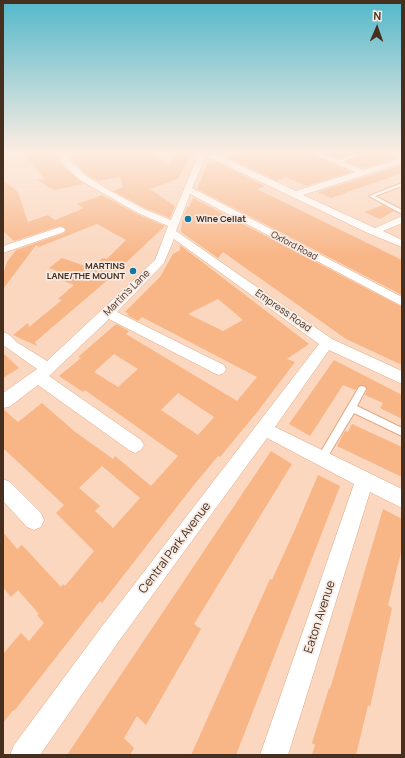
<!DOCTYPE html>
<html>
<head>
<meta charset="utf-8">
<style>
	body { margin:0 }
	#map { position:relative; width:405px; height:758px; overflow:hidden; background:#fbd7bf; font-family:Manrope,sans-serif }
	canvas { display:block }
	.frame { position:absolute; inset:0; border:4px solid #472f20; pointer-events:none }
	.north { position:absolute; left:357px; top:8px; width:40px; height:40px; -webkit-text-stroke:3px #f6eae2; paint-order:stroke; rotate:2deg; font-size:11px; font-weight:700; line-height:16px; text-align:center; color:#472f20 }
	.north::after { content:''; display:block; margin:auto; width:14px; height:18px; background:#472f20; clip-path:polygon(50% 0,100% 100%,50% 72%,0 100%) }
</style>
</head>
<body>
<div id="map">
<canvas width="405" height="758"></canvas>
<div class="frame"></div>
<div class="north">N</div>
</div>
<script>
const context = document.querySelector('canvas').getContext('2d');
context.lineJoin = 'round';
function paint(path, color) { context.fillStyle = color; context.fill(path, 'evenodd'); }
const shape = rows => new Path2D(rows.map(r => 'M' + r).join(''));
function trace(path, color, width, dash) { context.strokeStyle = color; context.lineWidth = width; context.lineCap = dash ? 'butt' : 'round'; context.setLineDash(dash || []); context.stroke(path); }
function label(font, color, halo, rows, align = 'center') {
  context.font = font + ' Manrope,sans-serif'; context.lineWidth = 3.5; context.setLineDash([]); context.textBaseline = 'middle'; context.strokeStyle = halo; context.fillStyle = color; for (const [text, x, y, turn = 0] of rows) {
    context.save(); context.translate(x, y); context.rotate((+turn || 0) * Math.PI / 180); context.textAlign = isNaN(turn) ? turn : align; if (halo) context.strokeText(text, 0, 0); context.fillText(text, 0, 0); context.restore();
  }
}
const building = shape([
	[21,151,53,151,63,166,84,184,54,190,37,180,45,179],
	[64,151,146,151,169,164,177,151,192,152,178,179,150,189,175,206,170,218,145,208,113,191,123,187,120,177,98,181,87,175],
	[245,151,305,151,351,172,306,186,286,177,277,181,227,157],
	[320,151,342,151,348,155,338,158],
	[352,151,384,151,397,158,363,168,347,162,359,156],
	[215,161,265,186,257,189,402,260,402,295,197,189,207,164],
	[402,165,402,173,331,198,318,192],
	[3,180,18,192,28,222,48,215,55,220,84,208,77,204,102,195,137,214,165,226,104,283,35,342,37,346,13,335,28,323,29,327,62,300,58,299,74,285,51,276,57,271,49,268,62,258,91,268,103,258,107,259,126,240,97,224,39,247,36,245,3,289,3,275,7,262,16,250,64,233,66,231,64,227,60,226,14,241,3,231],
	[193,198,402,307,402,365,346,339,223,252,218,258,181,232,182,220,187,207,189,207],
	[383,205,394,211,380,219,364,212],
	[180,245,309,344,287,359,295,362,258,411,220,457,218,456,193,486,102,603,100,601,14,711,13,710,3,723,3,654,21,633,29,641,44,623,37,615,39,614,18,590,11,597,3,587,3,532,17,549,22,545,61,587,63,584,65,586,94,551,56,513,64,505,3,448,3,409,18,422,42,403,74,431,113,459,115,456,151,486,178,456,85,390,83,392,59,376,81,358,78,357,116,324,129,331,126,334,237,401,257,377,142,317,138,321,127,315,129,314,125,312,160,277,173,254,180,250],
	[218,299,243,320,223,331,188,314],
	[114,354,138,369,118,387,94,372],
	[178,393,214,417,198,435,161,410],
	[102,466,140,498,113,528,95,511,100,506,79,488],
	[3,353,19,368,3,378],
	[334,360,402,395,402,419,380,408,383,403,365,395,367,390,365,386,359,386,355,390,343,385,310,436,289,424],
	[352,424,402,447,402,477,337,446,345,431,348,432],
	[271,451,292,464,194,624,201,629,146,725,137,716,124,738,134,748,130,755,67,755],
	[318,475,340,486,236,755,191,755,270,579,272,580,296,527],
	[383,509,402,519,402,548,388,605,392,608,370,707,368,705,356,755,312,755,315,745,312,743,329,688,330,689]
]);
const service = shape([
	[343,151,348,151,358,155,340,163,336,163,336,161,352,155,343,151],
	[402,183,402,186,375,196,402,210,402,214,369,196,402,183],
	[362,386,365,387,366,389,357,406,402,428,402,436,354,413,325,461,322,462,319,461,317,458,319,455,359,387,362,386]
]);
const minor = shape([
	[54,151,62,151,70,161,86,176,109,190,144,209,171,220,200,151,208,151,207,154,218,155,296,191,355,172,306,151,316,151,363,170,401,158,385,151,396,151,402,153,402,163,303,195,375,228,402,216,402,223,383,231,402,240,402,247,370,234,213,159,205,158,192,188,402,297,402,306,190,194,176,231,332,339,402,371,402,384,329,350,275,427,402,489,402,508,370,492,288,755,260,755,354,484,267,438,119,641,40,755,10,755,14,745,103,625,319,344,174,239,164,263,117,312,224,365,226,369,224,373,219,375,214,373,109,319,49,376,141,440,144,445,141,450,135,453,129,450,38,385,9,407,3,408,3,393,37,369,3,345,3,332,8,334,18,343,47,361,155,260,168,226,138,213,80,180,64,165,54,151],
	[60,227,64,228,65,230,64,232,3,253,3,246,60,227],
	[3,479,10,482,41,513,44,520,41,527,34,530,27,527,3,501,3,479]
]);
const markers = [
	[188,219,4,"#1476a2"],
	[133,271,4,"#1476a2"]
];
const farPoinames = [
	["Wine Cellat",196,219],
	["MARTINS",125,266,"right"],
	["LANE/THE MOUNT",125,276,"right"]
];
const farStreetnames = [
	["Oxford Road",294,246,28]
];
const streetNames = [
	["Martin's Lane",127,293,-45],
	["Empress Road",283,311,35]
];
const nearStreetnames = [
	["Central Park Avenue",175,548,-53],
	["Eaton Avenue",320,617,-72]
];
paint(building, '#f8b586');
trace(service, '#e0a780', 2);
trace(minor, '#e0a780', 1);
paint(service, '#fff');
paint(minor, '#fff');
const sky = context.createLinearGradient(0, 0, 0, 257);
sky.addColorStop(0, '#53b8cb');
sky.addColorStop(0.59, '#fdede2');
sky.addColorStop(1, '#fdede200');
context.fillStyle = sky;
context.fillRect(0, 0, 405, 257);
for (const [x, y, r, color] of markers) { const dot = new Path2D(); dot.arc(x, y, r, 0, 2 * Math.PI); context.fillStyle = color; context.fill(dot); trace(dot, '#f6eae2', 1.5); }
label('bold 9px', '#472f20', '#f6eae2', farPoinames, 'left');
label('9px', '#472f20', '#f6eae2', farStreetnames);
label('10px', '#472f20', '#f6eae2', streetNames);
label('12px', '#472f20', '#f6eae2', nearStreetnames);
</script>
</body>
</html>
